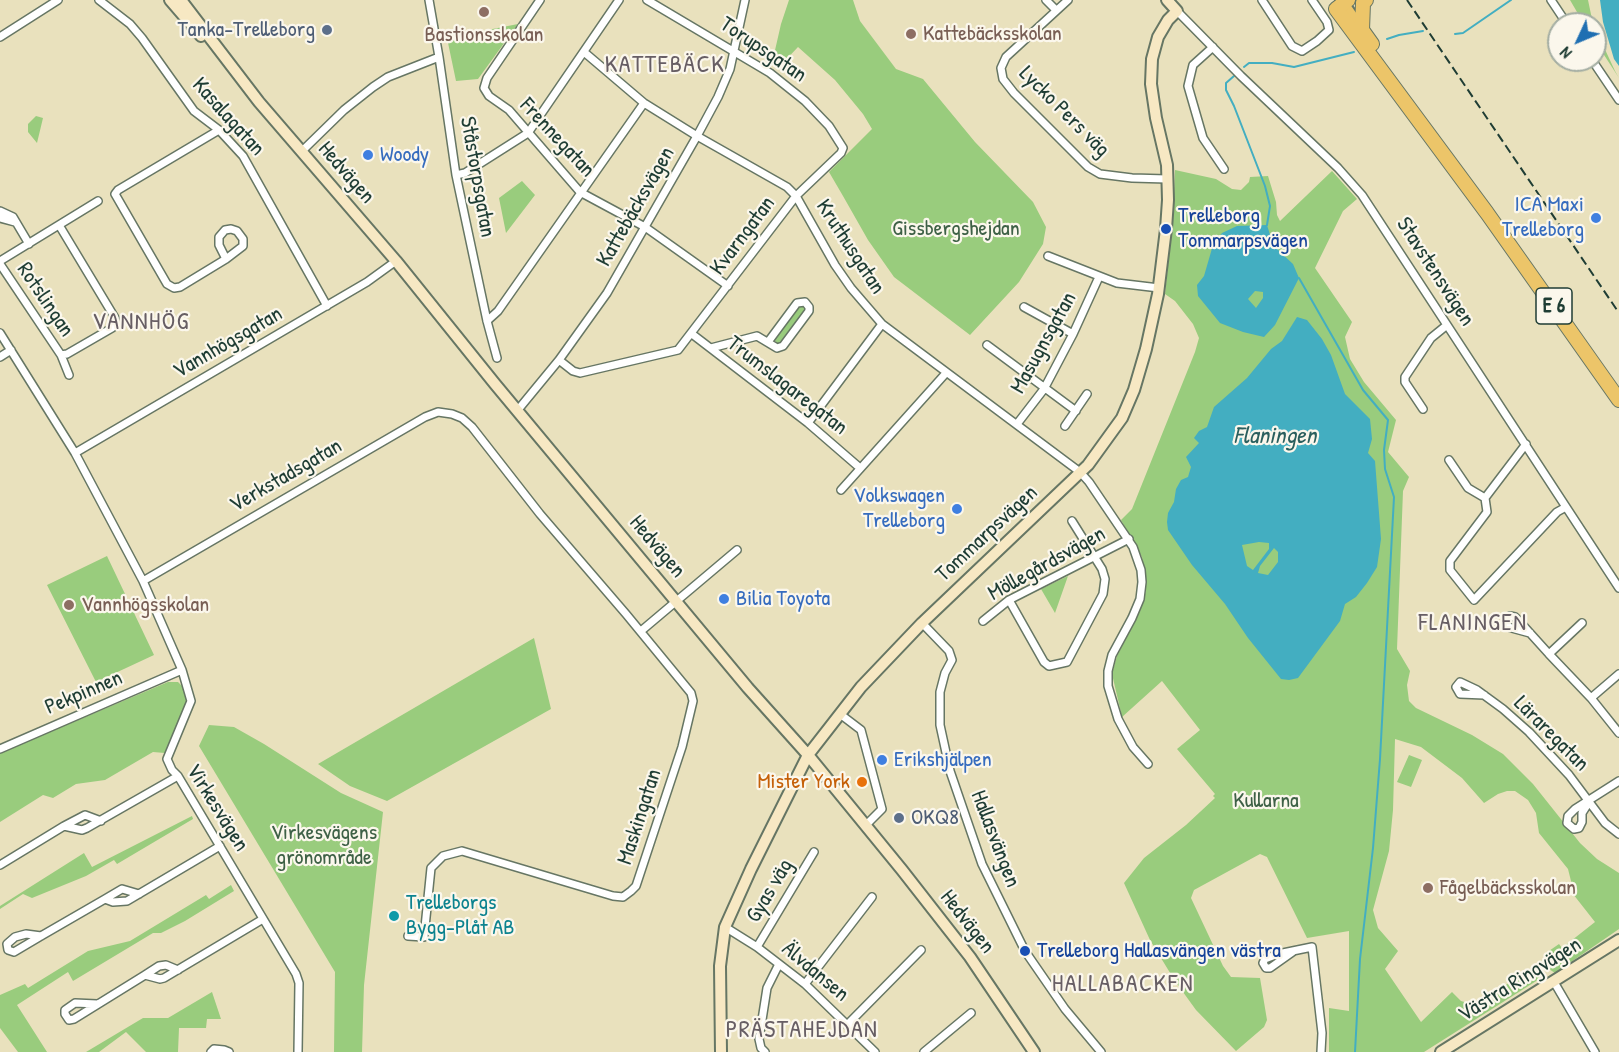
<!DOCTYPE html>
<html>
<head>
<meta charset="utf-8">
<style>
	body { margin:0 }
	#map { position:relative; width:1619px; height:1052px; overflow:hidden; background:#e9e1bd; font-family:"Patrick Hand",sans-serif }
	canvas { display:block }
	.north { position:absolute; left:1547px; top:12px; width:60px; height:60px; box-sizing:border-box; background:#fbf7ec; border:2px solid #a3ada2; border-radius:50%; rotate:226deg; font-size:16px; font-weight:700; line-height:24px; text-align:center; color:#1f3d34 }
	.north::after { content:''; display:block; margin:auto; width:21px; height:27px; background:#1f6fb2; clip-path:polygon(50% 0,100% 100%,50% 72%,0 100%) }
</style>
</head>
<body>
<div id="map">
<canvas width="1619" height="1052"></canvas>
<div class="north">N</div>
</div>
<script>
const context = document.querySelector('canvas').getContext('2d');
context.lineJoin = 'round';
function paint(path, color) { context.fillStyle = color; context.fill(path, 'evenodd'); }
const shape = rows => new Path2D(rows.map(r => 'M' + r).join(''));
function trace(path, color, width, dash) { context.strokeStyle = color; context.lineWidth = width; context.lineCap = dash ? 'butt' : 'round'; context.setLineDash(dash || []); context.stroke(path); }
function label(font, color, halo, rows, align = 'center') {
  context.font = font + ' "Patrick Hand",sans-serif'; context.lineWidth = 4.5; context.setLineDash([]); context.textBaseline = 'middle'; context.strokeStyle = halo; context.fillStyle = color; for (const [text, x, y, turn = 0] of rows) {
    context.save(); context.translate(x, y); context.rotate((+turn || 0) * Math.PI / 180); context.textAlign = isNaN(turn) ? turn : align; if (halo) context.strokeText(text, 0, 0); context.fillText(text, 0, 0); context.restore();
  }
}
const green = shape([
	[789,0,853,0,860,21,896,69,923,79,975,142,1033,202,1046,227,1043,244,1019,282,970,335,894,277,868,240,843,196,829,172,872,129,863,114,835,80,798,47,781,65,773,59,781,24],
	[1570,0,1588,0,1593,24,1584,24],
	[518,24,478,79,456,81,447,38],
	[1595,28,1615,71,1619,78,1595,41],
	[36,116,43,118,37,143,28,132,28,124],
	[1175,170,1216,179,1232,189,1241,190,1249,182,1250,177,1268,176,1276,202,1277,215,1280,221,1332,171,1357,199,1343,211,1315,268,1352,322,1345,337,1350,359,1364,382,1396,420,1388,452,1409,477,1403,491,1397,649,1410,671,1407,685,1409,701,1416,708,1472,735,1503,754,1533,784,1580,843,1597,859,1619,873,1619,929,1555,973,1549,969,1543,959,1546,953,1559,944,1562,948,1595,922,1573,894,1574,893,1568,869,1539,833,1536,813,1528,800,1515,791,1507,791,1498,794,1484,803,1462,778,1421,747,1395,739,1393,810,1389,851,1373,910,1378,928,1398,951,1385,969,1421,1022,1452,992,1461,1001,1471,1004,1488,997,1537,964,1543,974,1541,978,1424,1052,1329,1052,1329,1008,1349,1011,1349,931,1307,938,1267,857,1260,854,1194,890,1191,898,1223,966,1231,977,1260,978,1267,1020,1264,1027,1236,1051,1196,1010,1175,981,1150,940,1124,883,1144,858,1186,825,1215,798,1213,796,1215,794,1177,749,1200,730,1162,681,1122,717,1112,674,1117,656,1137,617,1146,591,1142,557,1121,520,1132,509,1195,352,1199,338,1193,324,1175,301,1165,294,1173,218],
	[522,181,535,195,506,233,499,198],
	[799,305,804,307,805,310,780,343,777,344,774,339],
	[107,556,154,655,96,682,47,585],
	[1068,576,1055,613,1041,589],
	[534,638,551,709,387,801,350,786,318,764],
	[168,682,178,682,182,686,187,702,165,753,153,752,105,780,76,784,53,798,43,795,0,822,0,753],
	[209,725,234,727,264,744,341,793,383,812,364,985,362,1052,334,1052,335,972,199,746],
	[1409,755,1422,760,1411,787,1397,782],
	[192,816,193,819,117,864,114,860,86,876,32,898,23,894,0,909,0,906,84,853,92,867],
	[231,885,234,891,185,921,161,933,153,933,73,981,68,972,17,1005,47,1052,18,1052,0,1028,0,995,25,984,28,988,88,951,130,941,206,895,209,899],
	[212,992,221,1019,207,1019,206,1028,179,1028,178,1052,146,1052,126,1032,99,1052,86,1052,143,1018,168,1018]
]);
const water = shape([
	[1600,0,1619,0,1619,66,1614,59,1603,22],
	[1267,225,1271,238,1279,251,1293,264,1299,278,1275,325,1264,337,1243,332,1220,323,1198,296,1197,285,1204,276,1213,245,1222,233,1237,226],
	[1255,291,1263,292,1263,298,1256,308,1248,299],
	[1297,317,1307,320,1322,339,1331,355,1345,394,1370,419,1372,439,1368,453,1375,461,1381,539,1377,567,1367,583,1356,597,1345,604,1340,621,1298,678,1289,680,1281,679,1248,638,1225,604,1192,565,1168,530,1167,522,1168,513,1174,502,1176,489,1181,480,1188,477,1191,467,1186,457,1199,443,1194,438,1199,431,1207,427,1214,407,1247,378,1271,349,1282,341],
	[1259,542,1269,543,1269,549,1253,570,1247,566,1242,545],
	[1274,548,1278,552,1278,562,1268,575,1258,573,1260,566]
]);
const stream = shape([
	[1455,34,1463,33,1511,0],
	[1387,39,1399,35,1423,31],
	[1244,67,1249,63,1272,63,1294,67,1354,52],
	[1234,76,1226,83,1226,90,1234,106,1265,186,1270,206,1267,225],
	[1299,278,1363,390,1388,420,1384,450,1385,469,1394,497,1380,759,1373,848,1360,959,1355,1052]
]);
const street = shape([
	[99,0,130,24,142,38,194,111,219,130,243,156,327,306],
	[429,0,439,57,456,175,487,321,497,358],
	[540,0,487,78,484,88,489,96,509,110,580,192,645,227,728,286],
	[1046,0,1056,10],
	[1068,0,1006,57,1001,68,1003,79,1014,93,1088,167,1100,174,1132,178,1167,179],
	[1262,0,1292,46,1302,51,1317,41,1329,30,1327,22,1312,0],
	[1551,0,1567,24],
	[1177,11,1241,76,1338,168,1362,195,1619,588],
	[0,37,58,0],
	[1213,47,1193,65,1188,86,1203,138,1224,169],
	[584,52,644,103,697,136,787,187,796,196,835,265,851,288,882,324,1080,472,1089,482,1133,547,1141,570,1142,582,1140,599,1132,618,1112,655,1108,671,1108,686,1118,719,1133,747,1148,764],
	[1592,60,1619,100],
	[219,130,118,190,115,194,167,284,174,288,180,287,226,259,243,246,243,239,237,231,231,229,225,230,219,237,219,245,226,259],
	[301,152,344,110,373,87,388,77,439,57],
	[456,175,465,173,528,133,619,0],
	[0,211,13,217,29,244],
	[0,218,15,222],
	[59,225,115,318,112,328,67,354,61,355],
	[1048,256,1117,283,1159,288],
	[0,261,98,201],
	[0,264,61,355,69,375],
	[1024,307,1073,334],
	[487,321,498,311,644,103],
	[0,333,75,453,143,581,182,670,191,701,167,759,172,770,178,776,296,974,299,983,298,1052],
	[692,334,808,423,860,468],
	[987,345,1076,411],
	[711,348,757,336,777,348,783,346,809,311,809,307,805,302,797,303,768,342],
	[0,357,11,350],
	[559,360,573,371,580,373,678,350,796,196,841,153,843,148,829,126,805,101,770,73,647,0],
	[1423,409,1405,382,1405,377,1431,338,1447,325],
	[517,411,559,360,607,293,697,136,718,97,730,69,745,0],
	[808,423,882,324],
	[1017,424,1044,389,1073,334,1099,277],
	[1065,426,1087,394],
	[75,453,367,282,396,261],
	[1449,460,1468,488,1485,498,1487,512,1450,561,1450,570,1474,600,1557,512,1566,507],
	[841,490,946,373],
	[1485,498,1526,444],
	[143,581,425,417,438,412,452,414,462,418,472,427,540,514,626,614,691,693,693,701,682,747,636,886,631,891,623,897,613,896,462,851,443,856,431,868,424,937,408,936],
	[1009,600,1044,662,1049,666,1067,662,1103,594,1105,579,1102,569,1072,521],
	[983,621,1009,600,1129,539],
	[922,623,949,651,952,660,945,673,940,692,940,725,950,771,982,864,1025,951,1065,1009,1101,1052],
	[641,631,737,550],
	[1530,633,1508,627,1506,623,1507,619,1510,616,1515,617,1521,623,1530,633,1549,654,1591,698,1619,733],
	[1549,654,1582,623],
	[1484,695,1460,694,1456,687,1460,682,1477,690,1503,709,1529,732,1569,775,1605,823,1619,834],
	[1591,698,1619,674],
	[840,714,861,730,882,809,865,826],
	[0,749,182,670],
	[1589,802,1582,813,1582,822,1579,828,1574,829,1567,823,1568,816,1575,809,1619,781],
	[64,826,85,815,101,821],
	[0,865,64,826,82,830,87,828,178,776],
	[105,899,122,889,139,894],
	[725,927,757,947,805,984,875,1052],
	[41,936,26,934,15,937,7,944,8,950,14,952,41,936,105,899,113,902,127,901,220,846],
	[757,947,814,852],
	[1294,951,1270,968,1266,968,1263,963,1265,959,1278,954,1312,947,1322,1033,1321,1052],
	[145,975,159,966,166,965,178,970],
	[1554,982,1595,1052],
	[805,984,872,897],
	[97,1004,75,1003,65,1010,65,1014,69,1020,74,1019,145,975,160,979,164,978,263,919],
	[848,1024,921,950],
	[211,1052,214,1049,224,1050,229,1052],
	[765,1052,761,1048,759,1039,767,988,779,964],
	[924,1052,971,1013]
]);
const secondary = shape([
	[170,0,201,36],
	[181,0,259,102,396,261,495,384,748,688,808,755,902,870,970,957,1034,1052],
	[721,1052,720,966,725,927,751,869,808,755,861,687,922,623,1088,465,1122,418,1134,390,1146,349,1158,294,1166,229,1168,200,1167,165,1156,118,1151,84,1152,59,1158,37,1168,20,1177,11,1167,0],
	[1441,1052,1619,940]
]);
const primary = shape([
	[1341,0,1362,30]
]);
const highway = shape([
	[1348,0,1336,9,1487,213,1619,400],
	[1366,0,1363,3,1362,30,1372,44]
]);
const rail = shape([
	[1407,0,1619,313]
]);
const markers = [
	[484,12,6,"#8d6e63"],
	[327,30,6,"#5c6f8a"],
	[911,34,6,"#8d6e63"],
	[368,155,6,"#3f7fe0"],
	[1596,218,6,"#3f7fe0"],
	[1166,229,6,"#1a4fb4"],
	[957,509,6,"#3f7fe0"],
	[724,599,6,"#3f7fe0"],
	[69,605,6,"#8d6e63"],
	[882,760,6,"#3f7fe0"],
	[862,782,6,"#e8710a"],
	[899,818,6,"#5c6f8a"],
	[1428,888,6,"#8d6e63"],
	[394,916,6,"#0f9aa8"],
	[1025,951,6,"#1a4fb4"]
];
const shields = [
	[1554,306,36]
];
const shieldNames = [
	["E 6",1554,306]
];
const serviceNames = [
	["Tanka-Trelleborg",315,30],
	["OKQ8",911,818,"left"]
];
const educationNames = [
	["Kattebäcksskolan",923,34],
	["Bastionsskolan",484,35,"center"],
	["Vannhögsskolan",81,605],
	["Fågelbäcksskolan",1440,888]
];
const streetNames = [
	["Torupsgatan",763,50,34],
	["Lycko Pers väg",1064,112,45],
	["Kasalagatan",228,117,48],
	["Frennegatan",557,138,47],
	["Hedvägen",346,173,49],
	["Ståstorpsgatan",477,177,80],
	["Kattebäcksvägen",636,207,-60],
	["Kvarngatan",743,236,-53],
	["Kruthusgatan",850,247,57],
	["Stavstensvägen",1435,272,57],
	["Rotslingan",45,300,56],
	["Vannhögsgatan",228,343,-30],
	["Masugnsgatan",1044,343,-61],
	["Trumslagaregatan",787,386,38],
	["Verkstadsgatan",286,476,-30],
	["Tommarpsvägen",987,534,-43],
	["Hedvägen",657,547,50],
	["Möllegårdsvägen",1047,564,-29],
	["Pekpinnen",84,693,-23],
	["Läraregatan",1551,734,45],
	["Virkesvägen",217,808,58],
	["Maskingatan",640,817,-72],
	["Hallasvängen",995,839,69],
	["Gyas väg",770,891,-59],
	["Hedvägen",967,922,52],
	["Älvdansen",815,972,40],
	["Västra Ringvägen",1520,980,-32]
];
const shopNames = [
	["Woody",380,155],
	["ICA Maxi",1584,205,"right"],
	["Trelleborg",1584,230,"right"],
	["Volkswagen",945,496,"right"],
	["Trelleborg",945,521,"right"],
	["Bilia Toyota",736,599],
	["Erikshjälpen",894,760]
];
const transitNames = [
	["Trelleborg",1178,216],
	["Tommarpsvägen",1178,241],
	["Trelleborg Hallasvängen västra",1037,951]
];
const parkNames = [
	["Gissbergshejdan",956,229],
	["Kullarna",1266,801],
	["Virkesvägens",324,833],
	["grönområde",324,858]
];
const foodNames = [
	["Mister York",850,782]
];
const cultureNames = [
	["Trelleborgs",406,903],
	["Bygg-Plåt AB",406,928]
];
const neighbourhoodNames = [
	["KATTEBÄCK",665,66],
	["VANNHÖG",141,323],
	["FLANINGEN",1473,624],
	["HALLABACKEN",1123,985],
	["PRÄSTAHEJDAN",802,1031]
];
const waterNames = [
	["Flaningen",1275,437]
];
paint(green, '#99cc7d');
paint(water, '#43aec1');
trace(stream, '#43aec1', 2);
trace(street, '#667664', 10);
trace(secondary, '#667664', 14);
trace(primary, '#667664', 14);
trace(highway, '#667664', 16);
trace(street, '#fff', 7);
trace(secondary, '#f7e8c3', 10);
trace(primary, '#ecc569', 10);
trace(highway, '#ecc569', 14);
trace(rail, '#1f3d34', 2, [9, 4.5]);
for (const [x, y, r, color] of markers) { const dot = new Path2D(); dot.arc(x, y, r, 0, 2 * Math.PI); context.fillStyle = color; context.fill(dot); trace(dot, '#fbf7ec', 2); }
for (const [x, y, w] of shields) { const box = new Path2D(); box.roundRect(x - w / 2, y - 18, w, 36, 4.5); context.fillStyle = '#fbf7ec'; context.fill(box); trace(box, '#1f3d34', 1.5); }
label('bold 21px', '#1f3d34', null, shieldNames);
label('22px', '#4e5e75', '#fbf7ec', serviceNames, 'right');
label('22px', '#785e54', '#fbf7ec', educationNames, 'left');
label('22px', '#1f3d34', '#fbf7ec', streetNames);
label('22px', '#366cbe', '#fbf7ec', shopNames, 'left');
label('22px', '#164399', '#fbf7ec', transitNames, 'left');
label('22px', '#3e6146', '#fbf7ec', parkNames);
label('22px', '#c56008', '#fbf7ec', foodNames, 'right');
label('22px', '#0d838f', '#fbf7ec', cultureNames, 'left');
context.letterSpacing = '1.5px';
label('24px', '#675e64', '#fbf7ec', neighbourhoodNames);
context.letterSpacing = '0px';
label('italic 24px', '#2a5f5e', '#fbf7ec', waterNames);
</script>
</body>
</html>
